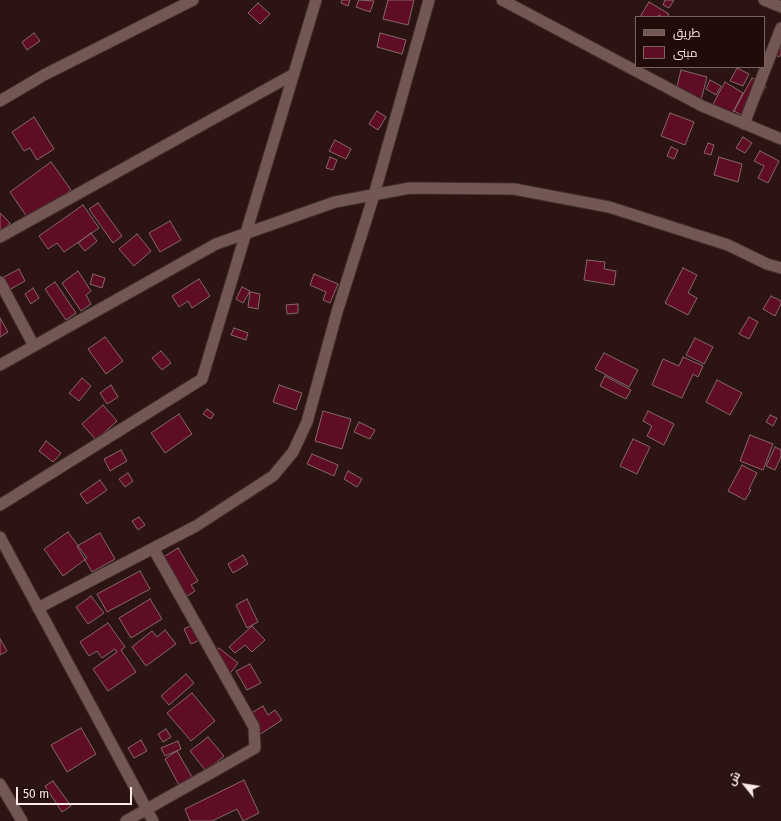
<!DOCTYPE html>
<html>
<head>
<meta charset="utf-8">
<style>
	body { margin:0 }
	#map { position:relative; width:781px; height:821px; overflow:hidden; background:#2b1411; font-family:"Fira Sans",Cairo,sans-serif }
	canvas { display:block }
	.legend { position:absolute; left:635px; top:16px; width:130px; height:52px; box-sizing:border-box; background:#210b09; border:1px solid #786462; margin:0; padding:5px 7px; list-style:none; font-size:12px; color:#fbeae7 }
	.legend li { display:flex; align-items:center; gap:8px; height:20px }
	.legend b { width:20px; border:1px solid #786462 }
	.north { position:absolute; left:725px; top:765px; width:40px; height:40px; -webkit-text-stroke:3px #210b09; paint-order:stroke; rotate:300deg; font-size:11px; font-weight:700; line-height:16px; text-align:center; color:#fbeae7 }
	.north::after { content:''; display:block; margin:auto; width:14px; height:18px; background:#fbeae7; clip-path:polygon(50% 0,100% 100%,50% 72%,0 100%) }
	.scale { position:absolute; left:16px; top:787px; width:116px; height:18px; box-sizing:border-box; border:2px solid #fbeae7; border-top:0; padding-left:5px; font-size:12px; line-height:14px; white-space:nowrap; color:#fbeae7; -webkit-text-stroke:3px #210b09; paint-order:stroke }
</style>
</head>
<body>
<div id="map">
<canvas width="781" height="821"></canvas>
<ul class="legend">
<li><b style="height:5px;background:#735752"></b>طريق</li>
<li><b style="height:11px;background:#5f0c25"></b>مبنى</li>
</ul>
<div class="north">ش</div>
<div class="scale">50 m</div>
</div>
<script>
const context = document.querySelector('canvas').getContext('2d');
context.lineJoin = 'round';
function paint(path, color) { context.fillStyle = color; context.fill(path, 'evenodd'); }
const shape = rows => new Path2D(rows.map(r => 'M' + r).join(''));
function trace(path, color, width, dash) { context.strokeStyle = color; context.lineWidth = width; context.lineCap = dash ? 'butt' : 'round'; context.setLineDash(dash || []); context.stroke(path); }
const building = shape([
	[342,0,350,0,348,6,341,3,342,0],
	[359,0,374,1,370,12,356,7,359,0],
	[388,0,414,0,408,25,383,19,388,0],
	[665,0,674,0,669,8,663,5,665,0],
	[649,2,669,14,667,17,662,17,659,15,658,17,640,17,649,2],
	[258,3,270,14,260,24,248,13,258,3],
	[34,33,40,41,27,50,22,42,34,33],
	[380,33,406,40,402,54,377,47,380,33],
	[772,40,781,46,781,54,779,57,767,49,772,40],
	[737,68,749,74,743,86,730,81,737,68],
	[681,70,707,77,701,100,675,94,681,70],
	[752,78,766,86,748,119,734,111,752,78],
	[710,80,721,86,716,95,706,89,710,80],
	[725,82,743,93,732,114,713,104,725,82],
	[377,111,386,117,378,130,369,124,377,111],
	[670,113,694,122,685,145,661,136,670,113],
	[34,117,54,149,37,160,30,148,24,151,12,132,34,117],
	[743,137,752,143,745,153,736,148,743,137],
	[335,140,351,149,346,159,329,151,335,140],
	[708,143,714,145,711,155,704,153,708,143],
	[671,147,678,150,674,159,667,156,671,147],
	[760,151,779,161,768,183,758,178,764,166,754,161,760,151],
	[330,157,337,160,333,170,326,168,330,157],
	[719,157,742,164,738,182,714,175,719,157],
	[51,162,71,190,29,220,10,192,51,162],
	[98,203,122,236,113,243,89,209,98,203],
	[83,205,99,228,64,252,57,243,48,249,39,236,83,205],
	[0,213,10,223,0,233,0,213],
	[170,221,181,240,160,252,149,233,170,221],
	[91,233,97,241,85,251,78,243,91,233],
	[137,234,151,251,134,266,119,249,137,234],
	[587,260,605,262,604,269,616,271,614,285,584,280,587,260],
	[683,268,697,275,688,293,697,298,688,315,665,303,683,268],
	[19,269,25,281,0,295,0,279,19,269],
	[78,271,91,291,86,295,91,304,81,311,62,283,78,271],
	[93,274,105,278,102,288,90,284,93,274],
	[314,274,338,284,330,303,323,300,326,292,310,285,314,274],
	[199,279,210,296,192,308,188,301,179,307,172,296,199,279],
	[55,282,76,313,66,320,45,289,55,282],
	[242,287,250,291,243,303,236,299,242,287],
	[33,288,39,298,31,304,25,294,33,288],
	[250,292,260,294,258,309,248,307,250,292],
	[771,296,781,301,781,304,775,316,763,309,771,296],
	[298,304,298,313,287,314,286,305,298,304],
	[749,317,758,322,749,339,739,334,749,317],
	[0,318,8,332,0,337,0,318],
	[234,328,248,333,246,340,231,335,234,328],
	[105,337,123,361,106,374,88,349,105,337],
	[695,338,713,347,704,364,686,355,695,338],
	[161,351,171,363,162,370,152,358,161,351],
	[604,353,638,370,629,387,595,369,604,353],
	[683,357,703,366,698,377,693,374,682,398,652,385,663,359,679,366,683,357],
	[605,376,631,390,626,399,600,386,605,376],
	[82,378,91,386,79,401,69,393,82,378],
	[717,380,742,393,730,415,706,402,717,380],
	[111,385,118,397,107,404,100,393,111,385],
	[279,385,302,393,296,410,273,402,279,385],
	[103,405,117,421,96,440,82,424,103,405],
	[207,409,214,414,211,419,203,414,207,409],
	[323,411,351,419,342,449,315,441,323,411],
	[648,411,674,424,664,445,647,436,652,426,643,421,648,411],
	[179,414,192,434,165,453,151,433,179,414],
	[770,415,777,418,773,426,766,422,770,415],
	[359,422,375,430,370,439,354,432,359,422],
	[750,435,773,444,763,470,740,461,750,435],
	[633,439,650,447,637,474,620,466,633,439],
	[46,441,61,453,53,462,39,451,46,441],
	[775,447,781,450,781,457,775,470,766,466,775,447],
	[121,450,127,461,110,471,104,459,121,450],
	[312,454,338,465,334,476,307,464,312,454],
	[742,465,757,473,749,489,751,490,745,500,728,491,742,465],
	[348,471,362,479,357,487,344,479,348,471],
	[128,473,133,481,125,487,119,479,128,473],
	[100,480,107,490,87,504,80,494,100,480],
	[139,517,145,525,138,530,132,521,139,517],
	[68,532,87,558,63,576,44,549,68,532],
	[100,533,115,559,92,572,77,546,100,533],
	[178,548,198,581,191,585,195,591,181,600,157,561,178,548],
	[243,555,248,564,233,573,228,564,243,555],
	[140,571,150,589,107,612,97,594,140,571],
	[91,596,104,613,88,624,76,607,91,596],
	[150,599,162,619,131,638,119,618,150,599],
	[247,599,258,622,247,628,236,605,247,599],
	[108,623,125,647,121,650,136,672,108,691,93,669,117,652,115,649,102,658,97,651,89,656,80,642,108,623],
	[195,624,202,639,191,644,184,629,195,624],
	[252,626,265,640,252,652,245,645,235,653,229,647,252,626],
	[165,630,176,644,146,666,132,647,152,631,157,637,165,630],
	[0,639,7,651,0,655,0,639],
	[219,648,238,663,229,675,210,661,219,648],
	[250,664,261,683,247,690,236,671,250,664],
	[186,674,194,683,169,705,161,696,186,674],
	[192,693,215,721,191,741,167,713,192,693],
	[263,706,268,715,275,710,282,720,256,737,243,718,263,706],
	[81,728,96,754,67,772,51,745,81,728],
	[166,729,171,737,163,742,158,734,166,729],
	[208,737,224,756,206,771,190,751,208,737],
	[141,740,147,751,134,758,128,748,141,740],
	[178,741,181,749,165,756,161,748,178,741],
	[177,751,192,777,179,785,165,759,177,751],
	[244,780,259,813,243,821,237,809,212,821,190,821,185,809,244,780],
	[53,781,71,806,62,812,45,786,53,781]
]);
const minor = shape([
	[502,0,702,106,781,139],
	[764,0,781,7],
	[0,101,44,75,193,0],
	[744,124,781,28],
	[0,237,294,74],
	[0,282,34,346],
	[0,365,216,244,335,202,410,188,514,189,609,207,728,245,767,264,781,268],
	[0,505,202,379,316,0],
	[38,608,196,526,273,476,293,452,307,422,337,312,374,195,429,0],
	[0,784,22,821],
	[126,821,255,748,254,727,153,548]
]);
const tertiary = shape([
	[0,537,153,821]
]);
paint(building, '#5f0c25');
trace(building, '#86686c', 1);
trace(minor, '#41302f', 13);
trace(tertiary, '#41302f', 13);
trace(minor, '#735752', 11);
trace(tertiary, '#735752', 11);
</script>
</body>
</html>
